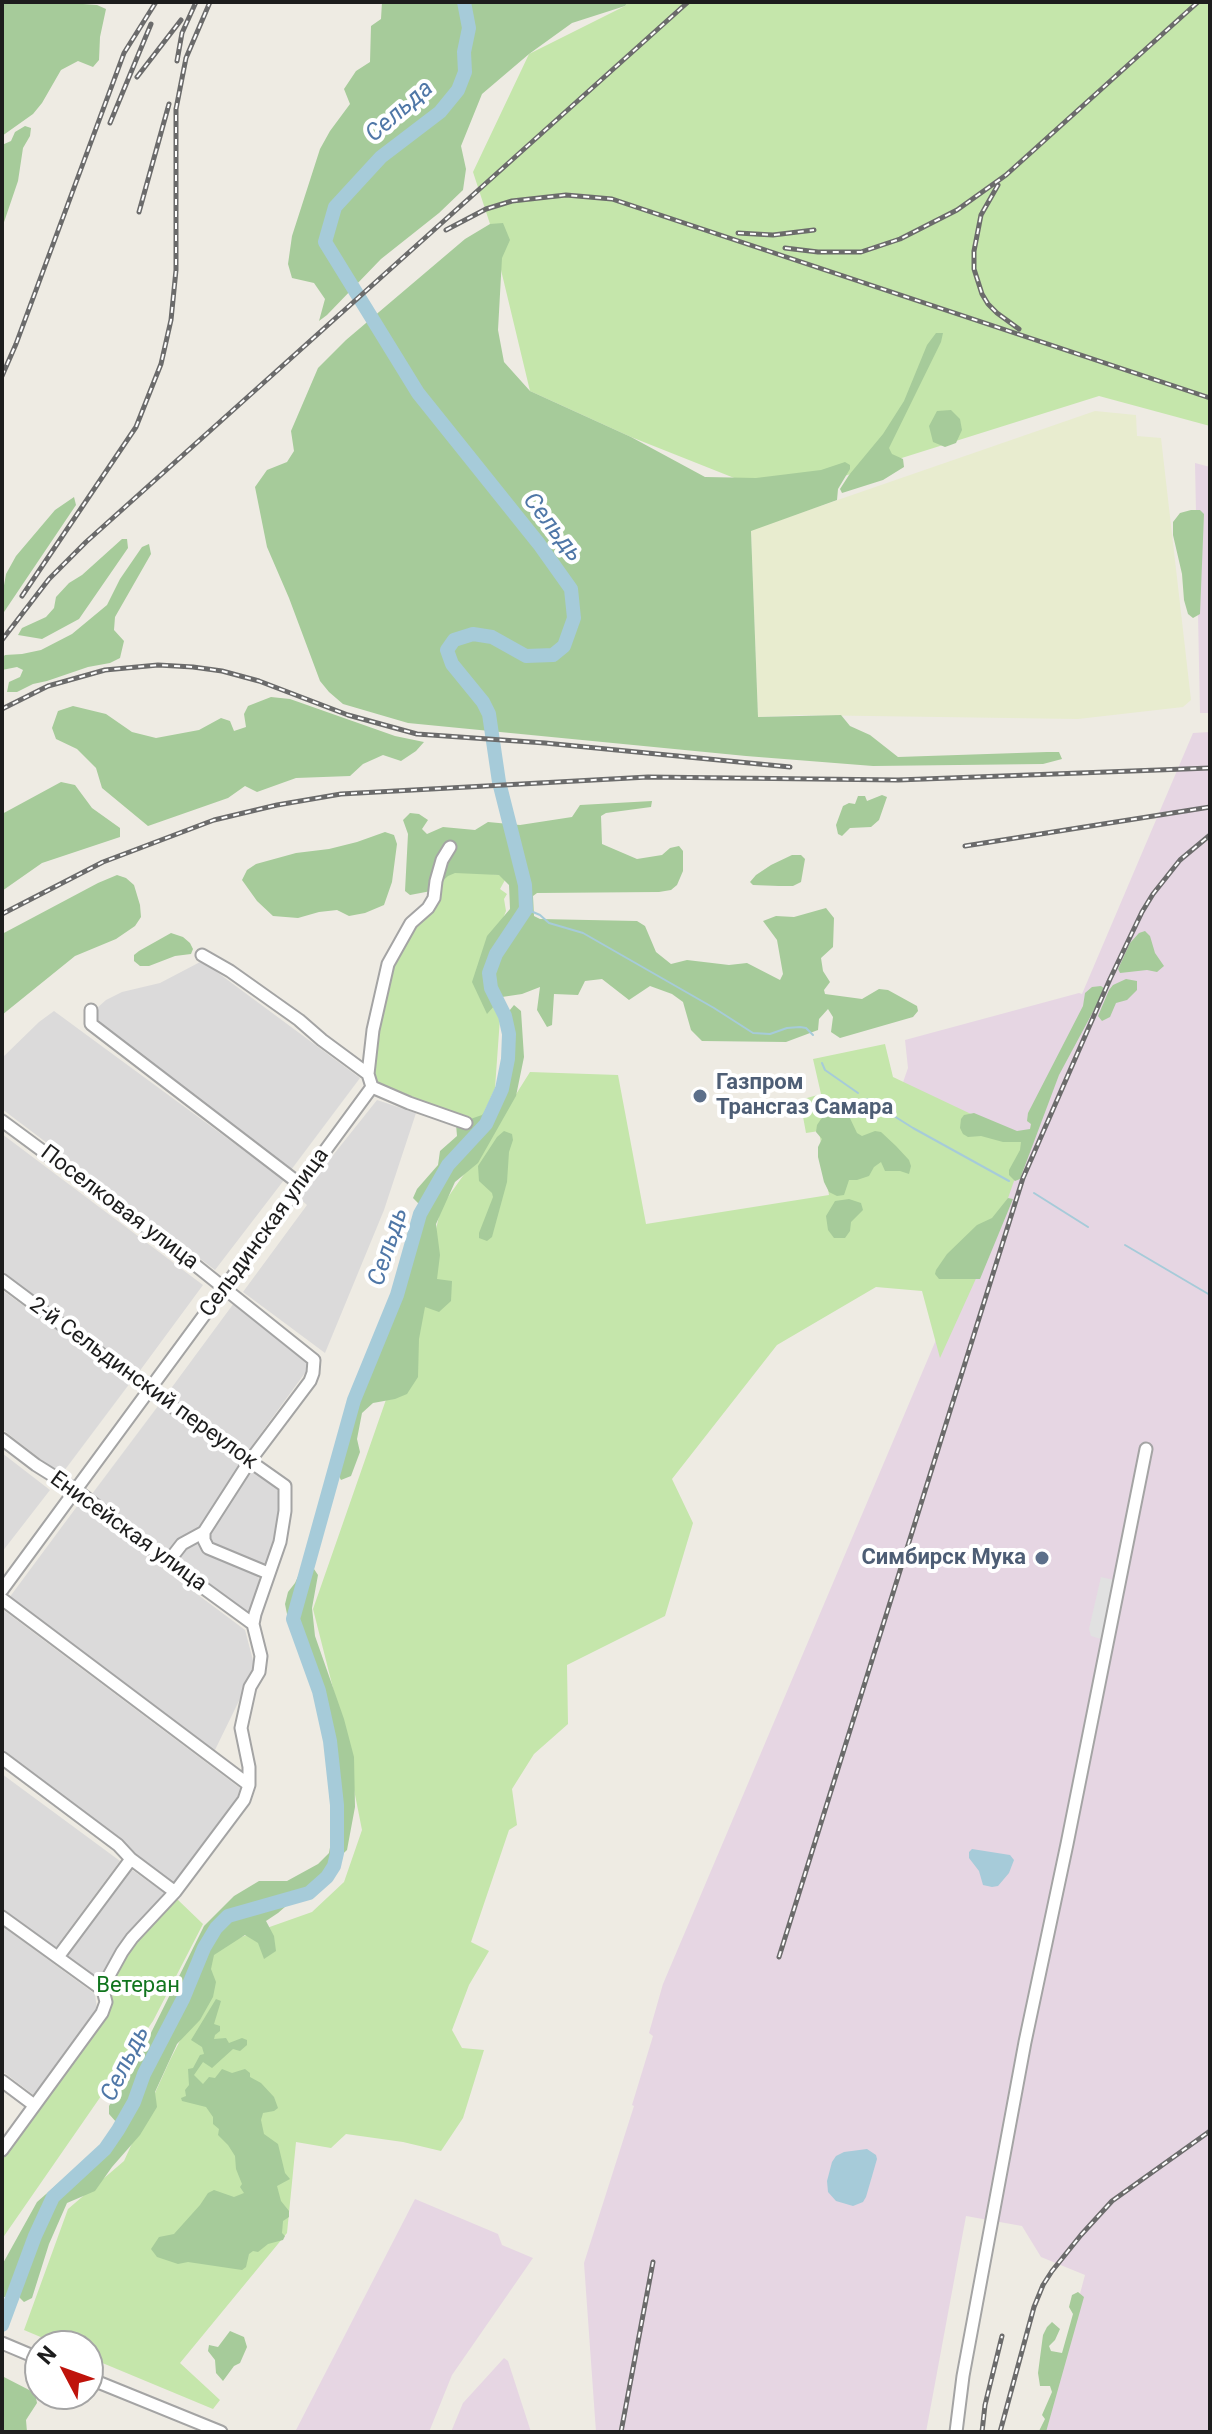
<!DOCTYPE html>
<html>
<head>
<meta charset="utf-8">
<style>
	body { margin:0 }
	#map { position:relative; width:1212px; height:2434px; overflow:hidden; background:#eeebe3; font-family:Roboto,sans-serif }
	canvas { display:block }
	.frame { position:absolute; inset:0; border:4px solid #1d1d1d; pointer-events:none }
	.north { position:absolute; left:24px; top:2330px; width:80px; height:80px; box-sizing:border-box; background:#fff; border:2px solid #a5a5a5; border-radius:50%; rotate:311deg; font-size:22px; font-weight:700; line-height:32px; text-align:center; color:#1d1d1d }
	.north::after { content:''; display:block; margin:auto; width:28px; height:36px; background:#bf130b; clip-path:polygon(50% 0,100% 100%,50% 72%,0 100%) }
</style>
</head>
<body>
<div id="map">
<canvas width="1212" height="2434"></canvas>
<div class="frame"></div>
<div class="north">N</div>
</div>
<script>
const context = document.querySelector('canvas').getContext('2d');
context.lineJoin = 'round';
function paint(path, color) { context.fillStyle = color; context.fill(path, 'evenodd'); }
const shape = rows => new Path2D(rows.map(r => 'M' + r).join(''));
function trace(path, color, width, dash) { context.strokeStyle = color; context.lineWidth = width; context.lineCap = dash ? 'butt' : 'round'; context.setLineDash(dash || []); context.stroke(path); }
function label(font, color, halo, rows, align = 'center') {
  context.font = font + ' Roboto,sans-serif'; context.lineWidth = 8; context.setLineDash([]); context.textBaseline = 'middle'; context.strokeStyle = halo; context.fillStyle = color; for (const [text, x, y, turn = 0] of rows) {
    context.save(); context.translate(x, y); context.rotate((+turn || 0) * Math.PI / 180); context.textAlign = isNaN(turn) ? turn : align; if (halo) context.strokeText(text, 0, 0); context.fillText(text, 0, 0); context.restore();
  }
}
const residential = shape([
	[202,961,360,1078,291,1170,87,1017,106,1000,122,992,160,983],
	[54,1011,284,1180,215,1270,2,1109,2,1058,39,1022],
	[377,1100,416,1113,384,1210,325,1353,243,1292,307,1205,299,1198],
	[2,1134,203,1285,136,1376,2,1274],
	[2,1290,130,1383,61,1475,2,1429],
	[234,1303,313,1362,245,1455,164,1398],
	[158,1406,242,1465,200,1535,207,1551,256,1571,260,1582,256,1597,250,1612,230,1605,89,1498],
	[2,1453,50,1490,2,1552],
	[247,1468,281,1491,280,1530,269,1570,212,1549,210,1533],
	[78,1505,245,1630,255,1668,214,1752,9,1598],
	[2,1609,244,1791,173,1885,2,1751],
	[2,1774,120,1861,53,1951,2,1912],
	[128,1867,166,1894,125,1942,98,1984,62,1956],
	[2,1926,95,1994,97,2009,35,2096,2,2071]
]);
const industrial = shape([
	[1195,463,1210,467,1210,713,1200,713],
	[1210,732,1210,2432,1043,2432,1085,2275,1041,2257,1022,2226,966,2216,926,2432,596,2432,584,2263,634,2106,632,2105,653,2036,649,2033,663,1984,1019,1144,901,1088,908,1068,905,1040,1079,993,1082,994,1193,733],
	[415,2199,498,2234,502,2245,533,2258,452,2375,429,2432,295,2432],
	[504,2358,508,2361,531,2432,451,2432,463,2403]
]);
const farmland = shape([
	[1095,411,1136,415,1137,436,1161,438,1191,700,1183,707,1078,719,800,715,758,717,751,530]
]);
const grass = shape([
	[628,2,1210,2,1210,426,1099,396,838,478,767,491,631,437,530,391,490,224,473,172,529,54,625,6],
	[444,868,500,875,505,880,500,889,507,894,504,899,506,911,480,976,500,1018,495,1088,482,1117,469,1121,417,1103,379,1085,372,1074,379,1020,391,968],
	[885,1044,893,1077,1028,1141,993,1241,940,1358,922,1291,876,1287,777,1345,672,1479,693,1523,665,1616,567,1665,568,1724,534,1754,512,1789,517,1825,509,1830,471,1942,489,1951,469,1985,452,2030,462,2048,484,2050,463,2118,441,2151,403,2142,346,2134,331,2148,296,2142,287,2233,180,2363,220,2400,213,2409,88,2357,88,2346,62,2346,24,2330,68,2209,124,2161,170,2060,197,2008,213,1947,312,1912,344,1882,362,1830,337,1704,313,1609,419,1305,441,1207,479,1153,530,1072,618,1075,646,1224,829,1195,819,1131,806,1133,800,1100,821,1094,813,1059],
	[177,1899,203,1924,153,2021,2,2239,2,2152,105,2012,110,1976,135,1941]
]);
const forest = shape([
	[2,2,82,2,83,4,97,5,106,9,100,37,99,60,93,67,78,61,61,70,42,103,33,114,2,136],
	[382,2,628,2,625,6,572,23,529,54,482,94,461,146,466,169,463,190,439,213,381,259,327,315,319,321,325,299,314,283,292,278,288,264,292,236,320,149,330,131,350,104,344,89,356,71,370,62,371,26,381,19],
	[25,126,31,128,30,136,23,148,18,181,2,228,2,145,11,141,15,132],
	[503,223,510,240,502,258,498,330,504,362,530,391,631,437,705,477,756,478,821,470,845,462,850,465,850,469,838,489,837,500,751,531,758,717,841,715,850,726,870,735,898,757,1047,752,1059,752,1062,759,1043,764,873,766,746,756,408,723,343,704,329,692,320,681,289,598,267,547,255,487,267,470,287,462,294,451,291,431,318,368,346,340,465,239,490,224],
	[936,333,943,333,941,342,889,448,892,454,903,459,904,467,883,480,842,493,840,489,849,475,883,434,904,401,927,345],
	[951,410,960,419,962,430,956,443,945,447,933,442,929,426,937,411],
	[74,497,76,505,4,612,2,597,6,574,16,556,55,510],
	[1191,510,1200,510,1204,514,1200,614,1193,618,1188,614,1184,600,1182,574,1173,535,1173,522,1180,513],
	[122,539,127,539,128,548,79,619,42,639,18,635,22,628,46,617,54,608,56,597,69,583,82,575],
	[149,544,151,554,115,617,114,630,124,641,120,658,110,663,88,667,47,681,33,684,17,692,7,692,9,682,20,677,23,670,17,667,2,670,2,658,5,655,22,654,41,650,72,634,107,605,120,579,142,547],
	[271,697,290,699,395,736,424,742,416,751,401,761,383,755,363,764,350,776,296,778,257,792,245,786,228,798,148,826,102,788,96,768,77,749,56,739,52,728,58,711,73,706,106,714,132,732,156,738,199,730,221,718,230,721,234,731,246,727,244,714,248,706],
	[61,782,75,785,92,808,120,828,120,837,42,863,2,891,2,814],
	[882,795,887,797,879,820,871,827,850,828,842,836,838,834,836,825,843,806,849,803,855,804,858,796,865,796,867,801],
	[652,801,651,807,606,813,601,816,602,844,637,859,662,855,670,848,679,846,683,851,683,871,677,885,671,890,659,892,537,893,533,896,534,916,540,919,637,921,645,926,656,952,671,964,687,960,729,965,747,963,780,980,783,974,777,940,763,921,776,916,794,917,826,908,834,918,833,947,821,958,823,971,830,982,824,990,825,994,862,999,879,989,888,990,917,1006,918,1011,913,1017,840,1038,831,1032,833,1017,828,1009,819,1019,818,1030,786,1042,702,1041,691,1030,683,1002,672,994,650,986,629,1000,602,979,585,981,578,995,554,994,552,1025,547,1027,537,1010,540,987,522,994,502,997,487,1014,472,982,487,936,510,909,509,885,499,875,455,873,448,876,431,891,410,895,405,891,408,834,403,820,410,813,419,814,428,820,422,829,427,834,443,827,475,830,488,822,520,825,572,817,580,805],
	[385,832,394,835,397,844,392,882,384,905,365,913,349,916,337,910,319,912,298,918,273,916,257,901,242,880,247,870,256,864,296,853,329,849,357,842],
	[801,855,805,859,801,882,793,886,779,886,753,885,750,882,756,875,771,865,792,855],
	[117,875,126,878,134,885,140,905,141,917,135,926,116,939,75,956,2,1015,2,934,98,883],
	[1145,931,1150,936,1155,953,1164,966,1157,972,1147,970,1120,973,1118,969,1130,943,1139,933],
	[171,933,183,937,190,943,193,949,191,954,175,956,149,966,140,966,134,961,134,955,139,951],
	[1126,979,1137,981,1137,990,1127,1000,1116,1003,1110,1017,1102,1021,1098,1016,1109,990,1113,985],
	[1101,986,1105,989,1102,995,1059,1075,1020,1179,1015,1181,1009,1175,1009,1170,1020,1150,1021,1142,1003,1142,981,1136,968,1137,963,1134,960,1128,961,1119,964,1115,974,1113,1017,1131,1030,1129,1031,1124,1027,1121,1028,1113,1083,1006,1085,993,1092,987],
	[514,1005,521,1011,524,1057,516,1096,478,1163,455,1182,436,1224,440,1255,437,1279,452,1281,451,1301,439,1312,425,1307,419,1339,418,1377,407,1394,395,1399,373,1403,362,1413,357,1439,360,1452,351,1476,341,1480,335,1469,355,1400,397,1295,420,1214,420,1205,413,1198,417,1189,438,1165,440,1151,457,1136,456,1124,482,1115,502,1089,508,1059,509,1034,505,1016],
	[837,1107,848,1114,857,1133,862,1136,875,1131,881,1132,896,1146,909,1160,911,1166,909,1174,900,1171,885,1171,881,1162,874,1167,869,1176,857,1180,849,1180,844,1195,837,1196,829,1192,824,1182,818,1157,818,1147,822,1139,816,1132,817,1125,821,1119],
	[504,1131,512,1134,513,1140,509,1152,507,1182,492,1237,487,1241,479,1238,479,1233,493,1197,492,1193,479,1181,478,1166,497,1137],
	[1008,1198,1013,1199,980,1279,939,1279,935,1274,936,1270,947,1254,977,1225,992,1218],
	[849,1199,861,1203,863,1210,851,1222,850,1231,845,1238,834,1238,828,1230,826,1216,835,1201],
	[302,1568,314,1569,318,1575,312,1608,315,1636,344,1719,354,1757,355,1807,347,1850,316,1880,278,1913,266,1921,274,1936,276,1951,264,1959,258,1943,245,1935,214,1955,211,1969,216,1982,213,1997,200,2020,177,2044,155,2092,157,2107,140,2135,112,2167,95,2191,67,2203,49,2244,32,2298,24,2302,19,2297,2,2297,2,2265,37,2202,105,2142,117,2123,109,2114,109,2106,141,2053,204,1926,234,1896,259,1881,287,1881,318,1864,329,1853,332,1836,331,1810,323,1727,308,1648,287,1614,285,1604,288,1592,295,1583],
	[216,1999,221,2001,214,2024,220,2026,220,2031,215,2035,214,2039,226,2038,229,2043,242,2038,247,2040,247,2045,240,2051,233,2049,212,2068,203,2062,194,2075,203,2084,209,2077,215,2078,222,2069,232,2073,245,2069,250,2073,250,2077,261,2083,274,2097,278,2108,274,2111,263,2113,261,2120,264,2134,278,2144,285,2173,290,2179,277,2186,281,2201,289,2211,289,2217,283,2221,282,2233,285,2236,283,2240,268,2244,258,2252,253,2251,249,2254,246,2267,242,2270,188,2262,178,2264,157,2257,151,2249,159,2237,174,2234,200,2205,208,2193,214,2190,234,2197,244,2193,240,2187,242,2184,236,2169,235,2156,228,2145,218,2135,219,2129,213,2124,213,2117,206,2107,182,2101,181,2098,186,2096,185,2090,189,2085,188,2069,193,2068,200,2055,204,2054,202,2047,191,2040],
	[1078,2292,1084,2297,1046,2432,1032,2432,1039,2431,1045,2419,1042,2415,1052,2392,1050,2386,1040,2386,1038,2373,1043,2335,1047,2327,1052,2322,1060,2329,1055,2340,1049,2346,1051,2351,1062,2353,1073,2314,1069,2307,1072,2295],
	[230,2331,244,2337,247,2347,240,2363,234,2366,223,2381,216,2373,215,2360,208,2351,209,2345,218,2347],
	[2,2376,35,2393,37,2403,26,2420,27,2432,2,2432]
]);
const parking = shape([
	[1101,1577,1114,1580,1101,1639,1091,1636,1089,1629]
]);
const water = shape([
	[972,1849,1010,1855,1014,1860,1009,1873,998,1886,992,1887,983,1885,979,1871,969,1858,969,1852],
	[867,2149,876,2155,877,2159,866,2197,863,2202,853,2206,836,2201,828,2192,827,2181,832,2162,836,2156,844,2152]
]);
const stream = shape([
	[526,909,540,915,549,923,583,933,714,1008,753,1033,770,1034,787,1028,800,1027,806,1028,813,1035],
	[822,1063,825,1070,858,1093],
	[867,1099,913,1128,1009,1181],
	[1034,1193,1088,1227],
	[1125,1245,1210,1295]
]);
const river = shape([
	[2,2325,35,2236,53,2197,105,2149,118,2130,134,2102,144,2074,183,1999,204,1948,216,1928,228,1916,309,1893,327,1877,334,1866,337,1853,337,1805,330,1741,319,1691,293,1619,354,1400,397,1295,420,1214,448,1165,486,1124,502,1089,508,1059,509,1034,505,1016,491,988,489,973,496,954,526,909,525,885,499,782,489,714,483,702,452,664,447,650,454,640,473,634,492,637,526,656,553,655,564,646,574,618,571,589,539,544,418,393,325,242,335,207,381,157,440,112,458,90,465,72,464,52,469,28,464,2]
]);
const minor = shape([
	[202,955,230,971,299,1020,322,1040,368,1074],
	[91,1010,91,1024,301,1185],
	[372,1087,409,1103,466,1123],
	[2,1121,174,1248,314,1360,313,1373,310,1381,249,1462,204,1532,204,1540,208,1548,268,1573],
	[2,1280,149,1390,285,1486,285,1511,280,1542,255,1614,253,1624,261,1656,259,1672,250,1687,241,1728,249,1767,249,1785,244,1800,175,1892,132,1938,122,1952,106,1981,103,1990,106,2002,102,2013,2,2150],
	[2,1439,36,1465,76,1490,168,1562,253,1624],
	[168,1562,182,1544,204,1532],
	[2,1590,372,1087,368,1074,373,1030,388,964,411,923,428,908,434,898,436,881,442,860,450,847],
	[2,1599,249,1785],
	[2,1758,118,1845,131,1859,175,1892],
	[2,1917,103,1990],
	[58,1957,131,1859],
	[2,2081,34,2105],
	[2,2343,40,2359],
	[88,2378,221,2432],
	[956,2432,963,2376,1025,2042,1067,1844,1146,1449]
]);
const rail = shape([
	[177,61,182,33,196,2],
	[137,77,181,20],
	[110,123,151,24],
	[998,185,981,215,974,251,974,269,982,294,988,304,997,313,1019,329],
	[139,212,169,104],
	[446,230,486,209,512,201,566,195,612,199,1210,398],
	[738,233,773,235,814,230],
	[785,248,818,252,861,252,900,239,957,210,1006,175,1198,2],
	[2,376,16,344,124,53,156,2],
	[22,596,136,427,161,364,171,320,176,270,176,109,186,58,210,2],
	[2,640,49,579,86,542,688,2],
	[2,709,48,686,105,670,158,665,193,667,222,671,259,681,348,715,417,734,545,743,790,767],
	[965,846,1210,807],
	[2,914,103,862,214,820,277,805,341,794,648,777,898,780,1210,768],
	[779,1957,1023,1178,1110,979,1142,912,1153,894,1180,860,1210,835],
	[621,2432,653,2262],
	[982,2432,985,2405,1002,2336],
	[1000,2432,1034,2307,1043,2285,1052,2271,1081,2235,1112,2201,1210,2131]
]);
const markers = [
	[700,1096,8,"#5c6f8a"],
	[1042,1558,8,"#5c6f8a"]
];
const serviceNames = [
	["Газпром",716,1083],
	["Трансгаз Самара",716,1108],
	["Симбирск Мука",1026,1558,"right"]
];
const streetNames = [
	["Поселковая улица",119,1208,37],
	["Сельдинская улица",265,1233,-54],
	["2-й Сельдинский переулок",143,1384,36],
	["Енисейская улица",128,1532,36]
];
const parkNames = [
	["Ветеран",138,1986]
];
const waterNames = [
	["Сельда",400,112,-41],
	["Сельдь",552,528,52],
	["Сельдь",389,1247,-72],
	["Сельдь",126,2064,-64]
];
paint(residential, '#dbdada');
paint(industrial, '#e6d6e3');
paint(farmland, '#e8eccf');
paint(grass, '#c5e6ab');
paint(forest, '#a6cb9a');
paint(parking, '#e1e1e1');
paint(water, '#a6cbd9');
trace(stream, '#a6cbd9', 2);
trace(river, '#a6cbd9', 14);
trace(minor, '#a4a4a4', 15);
trace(minor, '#fff', 11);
trace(rail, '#6b6b6b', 5);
trace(rail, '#fff', 2, [6]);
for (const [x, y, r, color] of markers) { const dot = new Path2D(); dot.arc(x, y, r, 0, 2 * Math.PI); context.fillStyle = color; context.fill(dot); trace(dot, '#fff', 3); }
label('bold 22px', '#4e5e75', '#fff', serviceNames, 'left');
label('22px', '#1d1d1d', '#fff', streetNames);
label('22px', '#11751e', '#fff', parkNames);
label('italic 24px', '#4f77a7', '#fff', waterNames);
</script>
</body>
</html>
